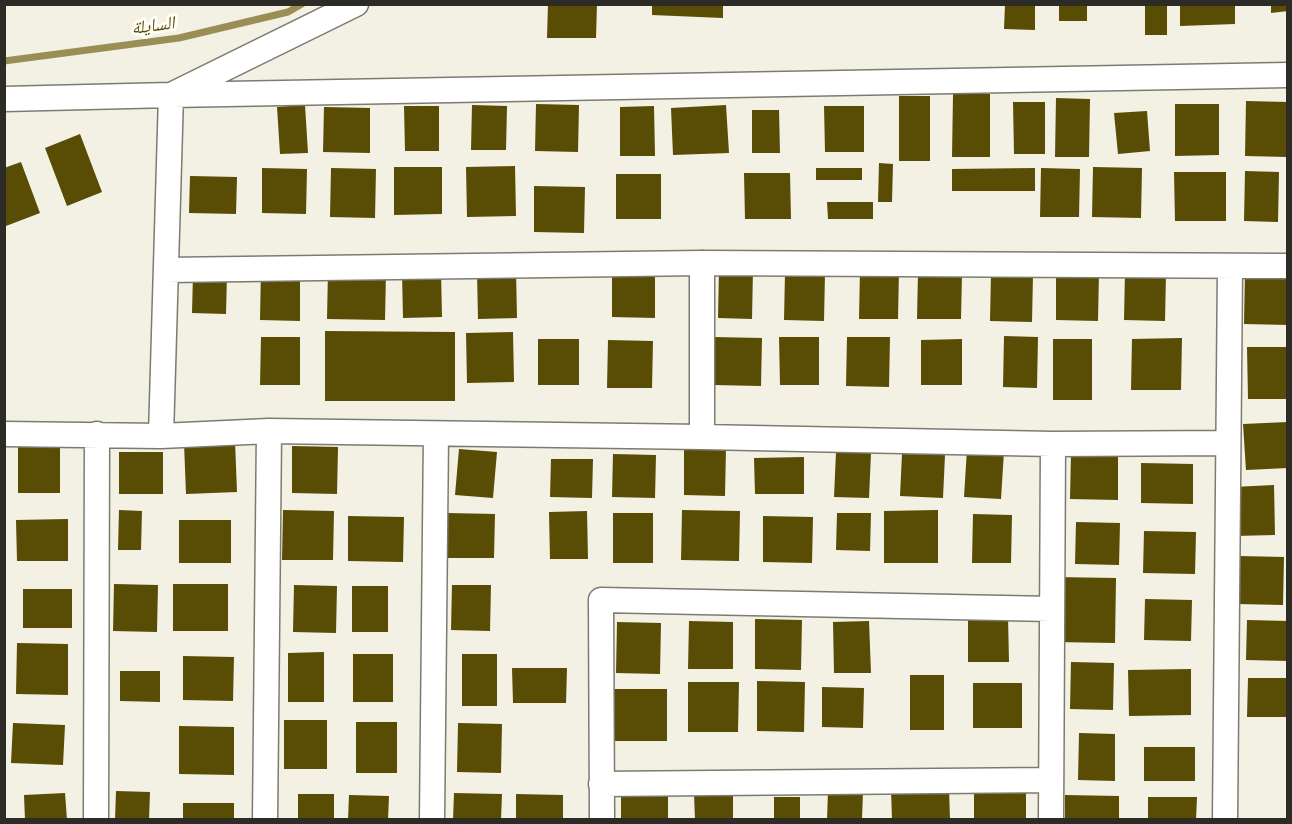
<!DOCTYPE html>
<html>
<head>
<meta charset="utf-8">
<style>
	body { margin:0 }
	#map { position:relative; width:1292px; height:824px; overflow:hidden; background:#f3f0e4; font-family:"PT Sans",sans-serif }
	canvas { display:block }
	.frame { position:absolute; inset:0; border:6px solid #2c2b26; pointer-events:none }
</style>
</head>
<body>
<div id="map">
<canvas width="1292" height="824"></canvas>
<div class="frame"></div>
</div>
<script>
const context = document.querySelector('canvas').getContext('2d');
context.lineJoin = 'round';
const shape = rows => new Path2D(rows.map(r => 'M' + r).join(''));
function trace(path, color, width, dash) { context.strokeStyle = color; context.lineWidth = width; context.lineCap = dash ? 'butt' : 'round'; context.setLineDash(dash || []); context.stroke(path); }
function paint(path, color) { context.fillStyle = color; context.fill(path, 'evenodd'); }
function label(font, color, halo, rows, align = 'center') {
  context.font = font + ' "PT Sans","Noto Naskh Arabic",sans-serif'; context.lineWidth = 6; context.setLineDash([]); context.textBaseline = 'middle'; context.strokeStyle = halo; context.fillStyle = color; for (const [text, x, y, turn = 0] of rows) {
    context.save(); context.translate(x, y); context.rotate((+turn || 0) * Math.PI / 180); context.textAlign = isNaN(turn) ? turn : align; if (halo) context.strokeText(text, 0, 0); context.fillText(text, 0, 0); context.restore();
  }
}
const stream = shape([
	[4,61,179,38,288,12,302,4]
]);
const building = shape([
	[548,4,597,4,596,38,547,38],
	[652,4,723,4,723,18,652,15],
	[1005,4,1035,4,1035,30,1004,29],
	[1059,4,1087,4,1087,21,1059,21],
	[1180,4,1235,4,1235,24,1180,26],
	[1271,4,1288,4,1288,11,1271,13],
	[1145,5,1167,5,1167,35,1145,35],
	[953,94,990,94,990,157,952,157],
	[899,96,930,96,930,161,899,161],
	[1056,98,1090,99,1089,157,1055,157],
	[1246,101,1288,102,1287,157,1245,156],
	[1013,102,1045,102,1045,154,1014,154],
	[536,104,579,105,578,152,535,151],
	[1175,104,1219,104,1219,155,1175,156],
	[305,105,308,153,280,154,277,107],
	[472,105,507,106,506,150,471,150],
	[726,105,729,153,673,155,671,108],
	[404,106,439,106,439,151,405,151],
	[654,106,655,156,620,156,620,107],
	[824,106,864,106,864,152,825,152],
	[324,107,370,108,370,153,323,152],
	[752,110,779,110,780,153,752,153],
	[1147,111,1150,151,1118,154,1114,113],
	[80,134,102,192,67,206,45,148],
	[21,162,40,213,6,226,4,221,4,168],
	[879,163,893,164,892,202,878,202],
	[515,166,516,216,467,217,466,167],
	[394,167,442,167,442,214,394,215],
	[1093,167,1142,168,1141,218,1092,217],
	[262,168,307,169,306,214,262,213],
	[331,168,376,169,375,218,330,217],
	[816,168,862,168,862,180,816,180],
	[1035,168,1035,191,952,191,952,169],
	[1041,168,1080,169,1079,217,1040,217],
	[1245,171,1279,172,1278,222,1244,221],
	[1174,172,1226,172,1226,221,1175,221],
	[744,173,790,173,791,219,745,219],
	[616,174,661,174,661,219,616,219],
	[190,176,237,177,236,214,189,213],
	[534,186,585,187,584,233,534,232],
	[827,202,873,202,873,219,828,219],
	[261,269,300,270,300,321,260,320],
	[719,269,753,269,752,319,718,318],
	[860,269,899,270,898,319,859,319],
	[516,270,517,318,478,319,477,271],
	[328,271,386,272,385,320,327,319],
	[441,271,442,317,403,318,402,272],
	[1056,271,1099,271,1098,321,1056,320],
	[1245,271,1288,272,1288,325,1244,324],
	[612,272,655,273,655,318,612,317],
	[918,272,962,273,961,319,917,319],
	[1125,272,1166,273,1165,321,1124,320],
	[785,273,825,273,824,321,784,320],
	[193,274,227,274,226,314,192,313],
	[991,274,1033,275,1032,322,990,321],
	[325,331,455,332,455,401,325,401],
	[513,332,514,382,467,383,466,333],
	[1004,336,1038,337,1037,388,1003,387],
	[261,337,300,337,300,385,260,385],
	[714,337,762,338,761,386,713,385],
	[779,337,819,337,819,385,780,385],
	[847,337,890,337,889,387,846,386],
	[1182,338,1181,390,1131,390,1132,339],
	[538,339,579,339,579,385,538,385],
	[962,339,962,385,921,385,921,340],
	[1053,339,1092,339,1092,400,1053,400],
	[608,340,653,341,652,388,607,388],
	[1247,347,1288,347,1288,399,1248,399],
	[1288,422,1288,468,1246,470,1243,424],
	[235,441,237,492,186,494,184,443],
	[18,444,60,444,60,493,18,493],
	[292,446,338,447,337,494,292,493],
	[684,448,726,448,725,496,684,495],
	[459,449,497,452,493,498,455,495],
	[967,449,1004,451,1001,499,964,497],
	[119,452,163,452,163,494,119,494],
	[836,452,871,453,869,498,834,497],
	[1071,453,1118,453,1118,500,1070,499],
	[613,454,656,455,655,498,612,497],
	[902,454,945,455,943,498,900,496],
	[804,457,804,494,755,494,754,458],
	[551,459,593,459,592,498,550,497],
	[1141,463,1193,464,1193,504,1141,503],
	[1274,485,1275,535,1234,536,1233,487],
	[119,510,142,511,141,550,118,550],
	[283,510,334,511,333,560,282,560],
	[682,510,740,511,739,561,681,560],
	[938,510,938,563,884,563,884,511],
	[587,511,588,559,550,559,549,512],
	[447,513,495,514,494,558,446,558],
	[613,513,653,513,653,563,613,563],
	[837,513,871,513,870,551,836,550],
	[973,514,1012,515,1011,563,972,563],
	[348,516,404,517,403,562,348,561],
	[763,516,813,517,812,563,763,562],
	[68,519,68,561,17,561,16,520],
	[179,520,231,520,231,563,179,563],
	[1076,522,1120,523,1119,565,1075,564],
	[1144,531,1196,532,1195,574,1143,573],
	[1239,556,1284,557,1283,605,1238,604],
	[1055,577,1116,578,1115,643,1054,642],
	[114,584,158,585,157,632,113,631],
	[173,584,228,584,228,631,173,631],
	[294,585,337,586,336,633,293,632],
	[452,585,491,585,490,631,451,630],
	[352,586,388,586,388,632,352,632],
	[23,589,72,589,72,628,23,628],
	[1145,599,1192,600,1191,641,1144,640],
	[968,617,1008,617,1009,662,968,662],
	[755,619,802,620,801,670,755,669],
	[1247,620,1288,621,1288,661,1246,660],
	[689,621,733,622,733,669,688,669],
	[869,621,871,673,834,673,833,622],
	[617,622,661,623,660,674,616,673],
	[17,643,68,644,68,695,16,694],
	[324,652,324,702,288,702,288,653],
	[353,654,393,654,393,702,353,702],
	[462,654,497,654,497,706,462,706],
	[183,656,234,657,233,701,183,700],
	[1071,662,1114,663,1113,710,1070,709],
	[512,668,567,668,566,703,513,703],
	[1191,669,1191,715,1129,716,1128,670],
	[120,671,160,671,160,702,120,701],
	[910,675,944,675,944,730,910,730],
	[1248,678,1288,678,1288,717,1247,717],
	[757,681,805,682,804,732,757,731],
	[688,682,739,682,738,732,688,732],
	[973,683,1022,683,1022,728,973,728],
	[822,687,864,688,863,728,822,727],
	[610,689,667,689,667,741,610,741],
	[284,720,327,720,327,769,284,769],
	[356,722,397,722,397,773,356,773],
	[13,723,65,725,63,765,11,763],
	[458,723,502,724,501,773,457,772],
	[179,726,234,727,234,775,179,774],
	[1079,733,1115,734,1115,781,1078,780],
	[1144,747,1195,747,1195,781,1144,781],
	[949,788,950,820,892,820,891,789],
	[974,788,1026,788,1026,820,974,820],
	[828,790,863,791,862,820,827,820],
	[116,791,150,792,149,820,115,820],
	[65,793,67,820,25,820,24,795],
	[454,793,502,794,501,820,453,820],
	[694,793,733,793,733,820,695,820],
	[298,794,334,794,334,820,298,820],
	[516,794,563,795,563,820,516,820],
	[349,795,389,796,388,820,348,820],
	[1065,795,1119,796,1119,820,1065,820],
	[621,796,668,796,668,820,621,820],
	[774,797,800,797,800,820,774,820],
	[1148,797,1197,797,1196,820,1148,820],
	[183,803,234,803,234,820,183,820]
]);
const minor = shape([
	[4,99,171,95,356,4],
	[166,270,702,263,1288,266],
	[4,434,161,436,269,431,702,437,1053,444,1228,443],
	[161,436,171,95,1288,75],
	[702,437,702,263],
	[601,784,1051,780],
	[96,820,97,434],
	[265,820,269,431],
	[432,820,436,434],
	[602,820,601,600,1052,609],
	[1051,820,1053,444],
	[1225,820,1230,267]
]);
const waterNames = [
	["السايلة",153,26,-8]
];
trace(stream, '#9b8e54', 7);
paint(building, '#594c04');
trace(minor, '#7d7b71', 27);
trace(minor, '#fff', 24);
label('italic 18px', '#564905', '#fffef6', waterNames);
</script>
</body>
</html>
